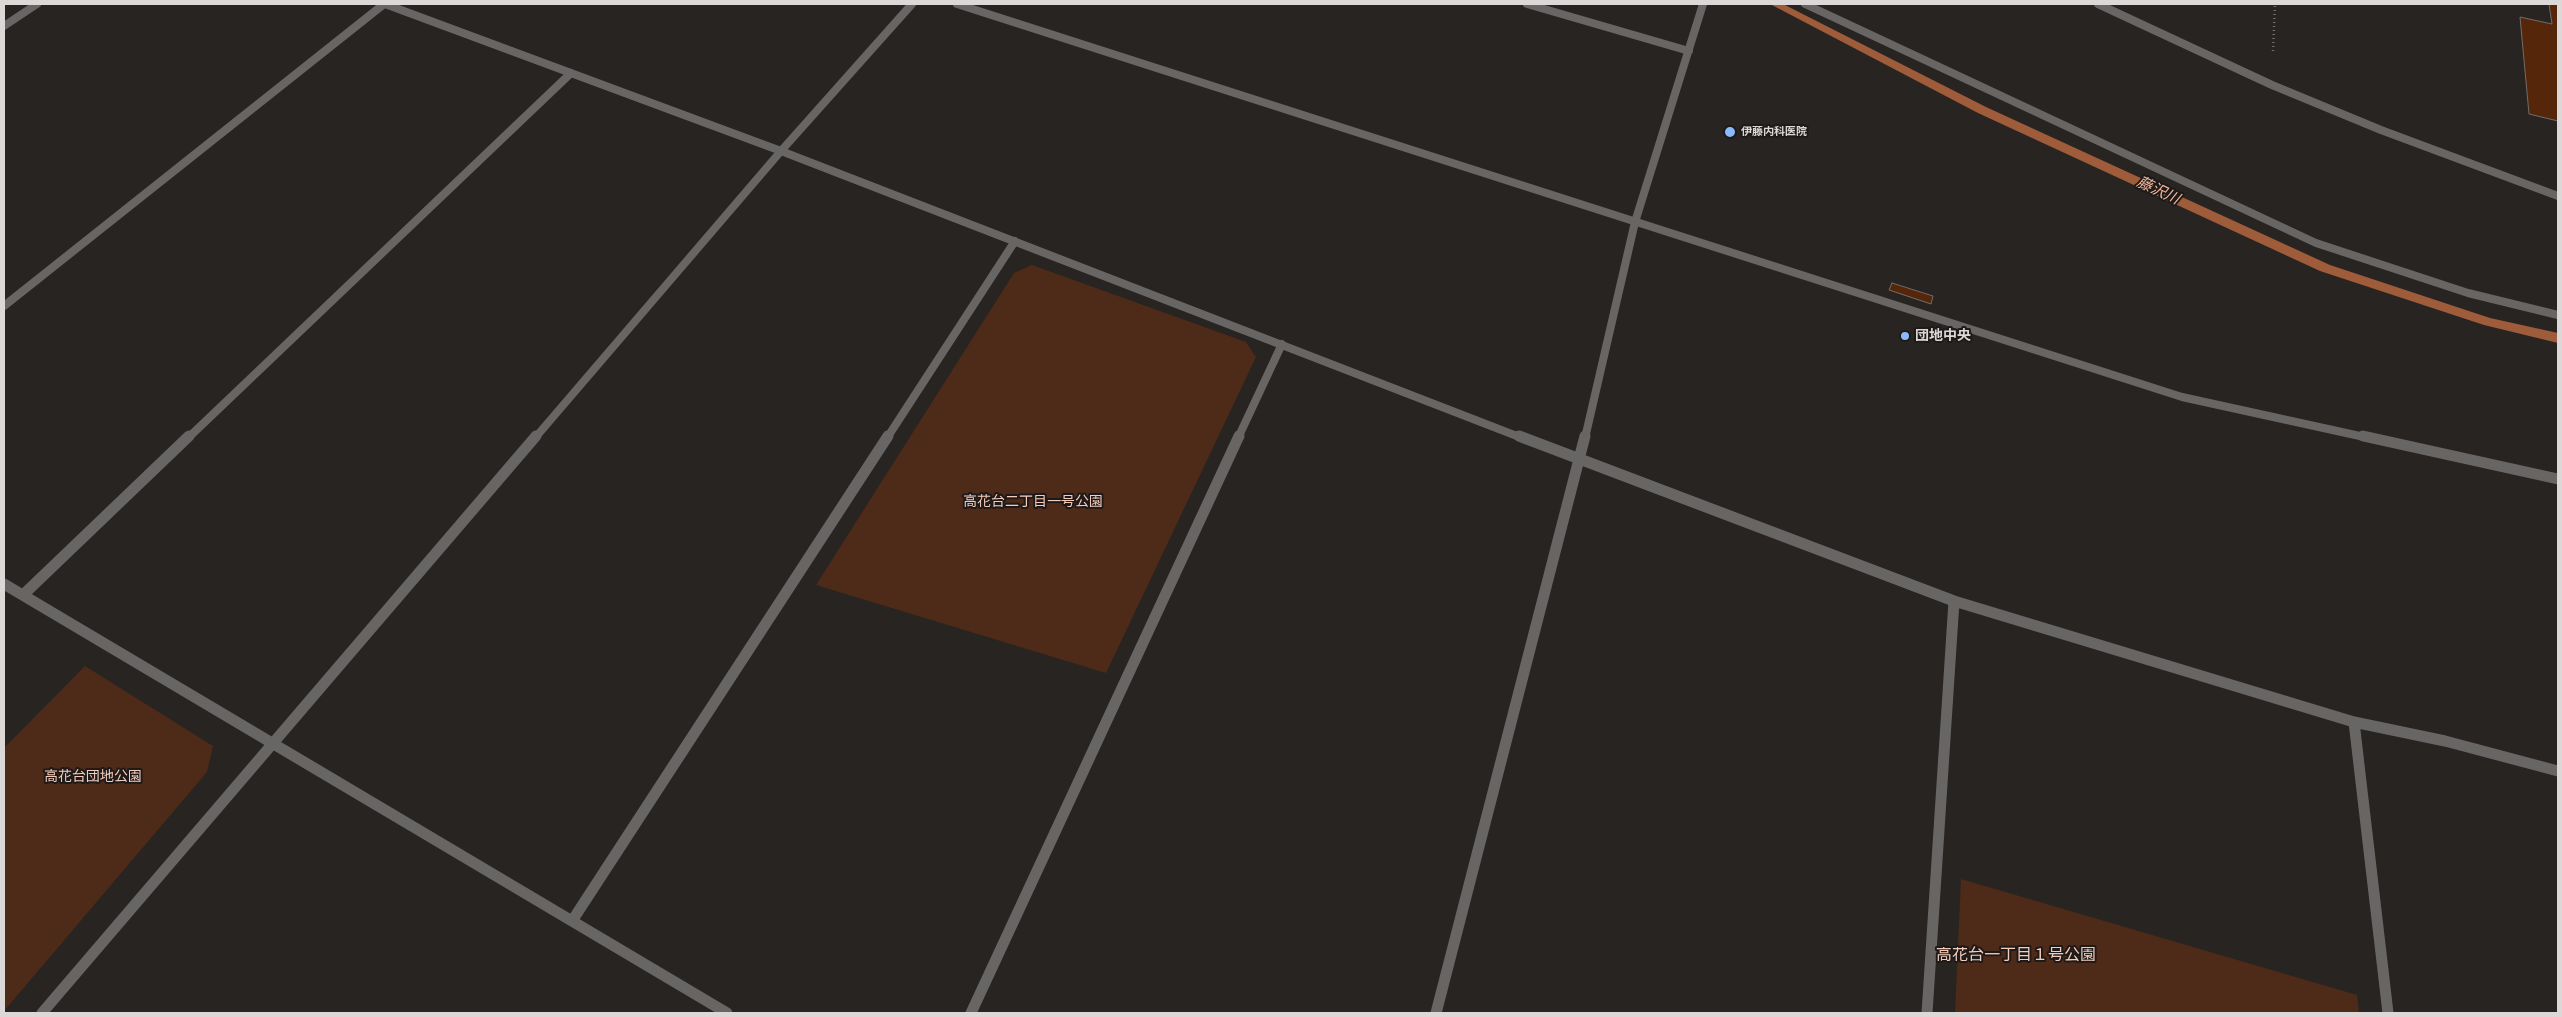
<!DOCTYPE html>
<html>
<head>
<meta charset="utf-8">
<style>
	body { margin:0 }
	#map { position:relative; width:2562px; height:1017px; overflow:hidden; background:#282422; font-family:"Noto Sans",sans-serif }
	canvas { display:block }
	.frame { position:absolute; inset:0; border:5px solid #dbd8d7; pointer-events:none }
</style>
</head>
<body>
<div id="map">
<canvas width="2562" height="1017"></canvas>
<div class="frame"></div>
</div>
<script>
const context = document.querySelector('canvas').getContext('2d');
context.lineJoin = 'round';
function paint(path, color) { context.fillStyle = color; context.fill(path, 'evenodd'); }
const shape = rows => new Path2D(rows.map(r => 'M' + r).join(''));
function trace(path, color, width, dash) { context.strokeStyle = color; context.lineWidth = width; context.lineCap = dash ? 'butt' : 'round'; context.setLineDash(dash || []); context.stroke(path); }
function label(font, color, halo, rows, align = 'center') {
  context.font = font + ' "Noto Sans","Noto Sans JP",sans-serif'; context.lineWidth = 4; context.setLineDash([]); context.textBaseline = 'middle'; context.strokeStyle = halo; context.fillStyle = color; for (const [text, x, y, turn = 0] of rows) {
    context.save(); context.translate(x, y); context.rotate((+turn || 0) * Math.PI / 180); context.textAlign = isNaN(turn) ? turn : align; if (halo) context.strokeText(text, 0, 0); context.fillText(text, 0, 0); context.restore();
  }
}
const green = shape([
	[1032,265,1246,342,1256,357,1106,673,816,585,1014,273],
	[85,666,213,746,207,772,4,1011,4,748],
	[1961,879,2357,995,2359,1013,1955,1013]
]);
const stream = shape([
	[1770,4,1783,4,1986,107,2330,265,2490,318,2558,333,2558,343,2484,325,2320,271,1978,113,1770,4]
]);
const building = shape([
	[2549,4,2558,4,2558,121,2529,114,2520,17,2552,24,2549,4],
	[1892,283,1933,296,1931,304,1889,290,1892,283]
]);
const path = shape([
	[2273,51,2275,4]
]);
const minorFar1 = shape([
	[385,4,781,151,1522,438],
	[1527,4,1689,51],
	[1805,4,2316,243,2468,293,2558,315],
	[2098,4,2272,85,2381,130,2558,196],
	[4,306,384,4],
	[188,438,571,73],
	[535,438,781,151,912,4],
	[887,438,1015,241],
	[1238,438,1282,344],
	[1585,438,1635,222,1703,4]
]);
const minor = shape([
	[1519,436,1954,601,2354,722,2445,741,2558,771],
	[4,584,727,1013],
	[23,595,189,436],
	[2354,722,2388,1013],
	[572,921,888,436],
	[42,1013,536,436],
	[971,1013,1239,436],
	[1436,1013,1585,436],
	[1927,1013,1954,601]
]);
const tertiaryFar1 = shape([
	[957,4,2182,397,2369,438],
	[4,26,37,4]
]);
const tertiary = shape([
	[2363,436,2558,479]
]);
const markers = [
	[1730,132,6,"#8abafc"],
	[1905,336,5,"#8abafc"]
];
const farPoinames = [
	["伊藤内科医院",1741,132]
];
const poiNames = [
	["団地中央",1915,336]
];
const parkNames = [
	["高花台二丁目一号公園",1033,502],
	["高花台団地公園",93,777]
];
const waterNames = [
	["藤沢川",2158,191,25]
];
const nearParknames = [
	["高花台一丁目１号公園",2016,955]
];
paint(green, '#4e2a18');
paint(stream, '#9f5c3a');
paint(building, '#56260b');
trace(building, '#706c6a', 1);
trace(path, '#726e6c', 2.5, [1, 3]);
trace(minorFar1, '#686665', 8);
trace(minor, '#686665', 11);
trace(tertiaryFar1, '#686665', 8);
trace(tertiary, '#686665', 11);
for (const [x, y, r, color] of markers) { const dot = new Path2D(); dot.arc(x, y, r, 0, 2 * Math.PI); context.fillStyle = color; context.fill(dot); trace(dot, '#1e1a19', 2); }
label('bold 11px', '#dbd8d7', '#1e1a19', farPoinames, 'left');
label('bold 14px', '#dbd8d7', '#1e1a19', poiNames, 'left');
label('14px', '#f4ccb9', '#1e1a19', parkNames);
label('italic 15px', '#f4b99d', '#1e1a19', waterNames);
label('16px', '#f4ccb9', '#1e1a19', nearParknames);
</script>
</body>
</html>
